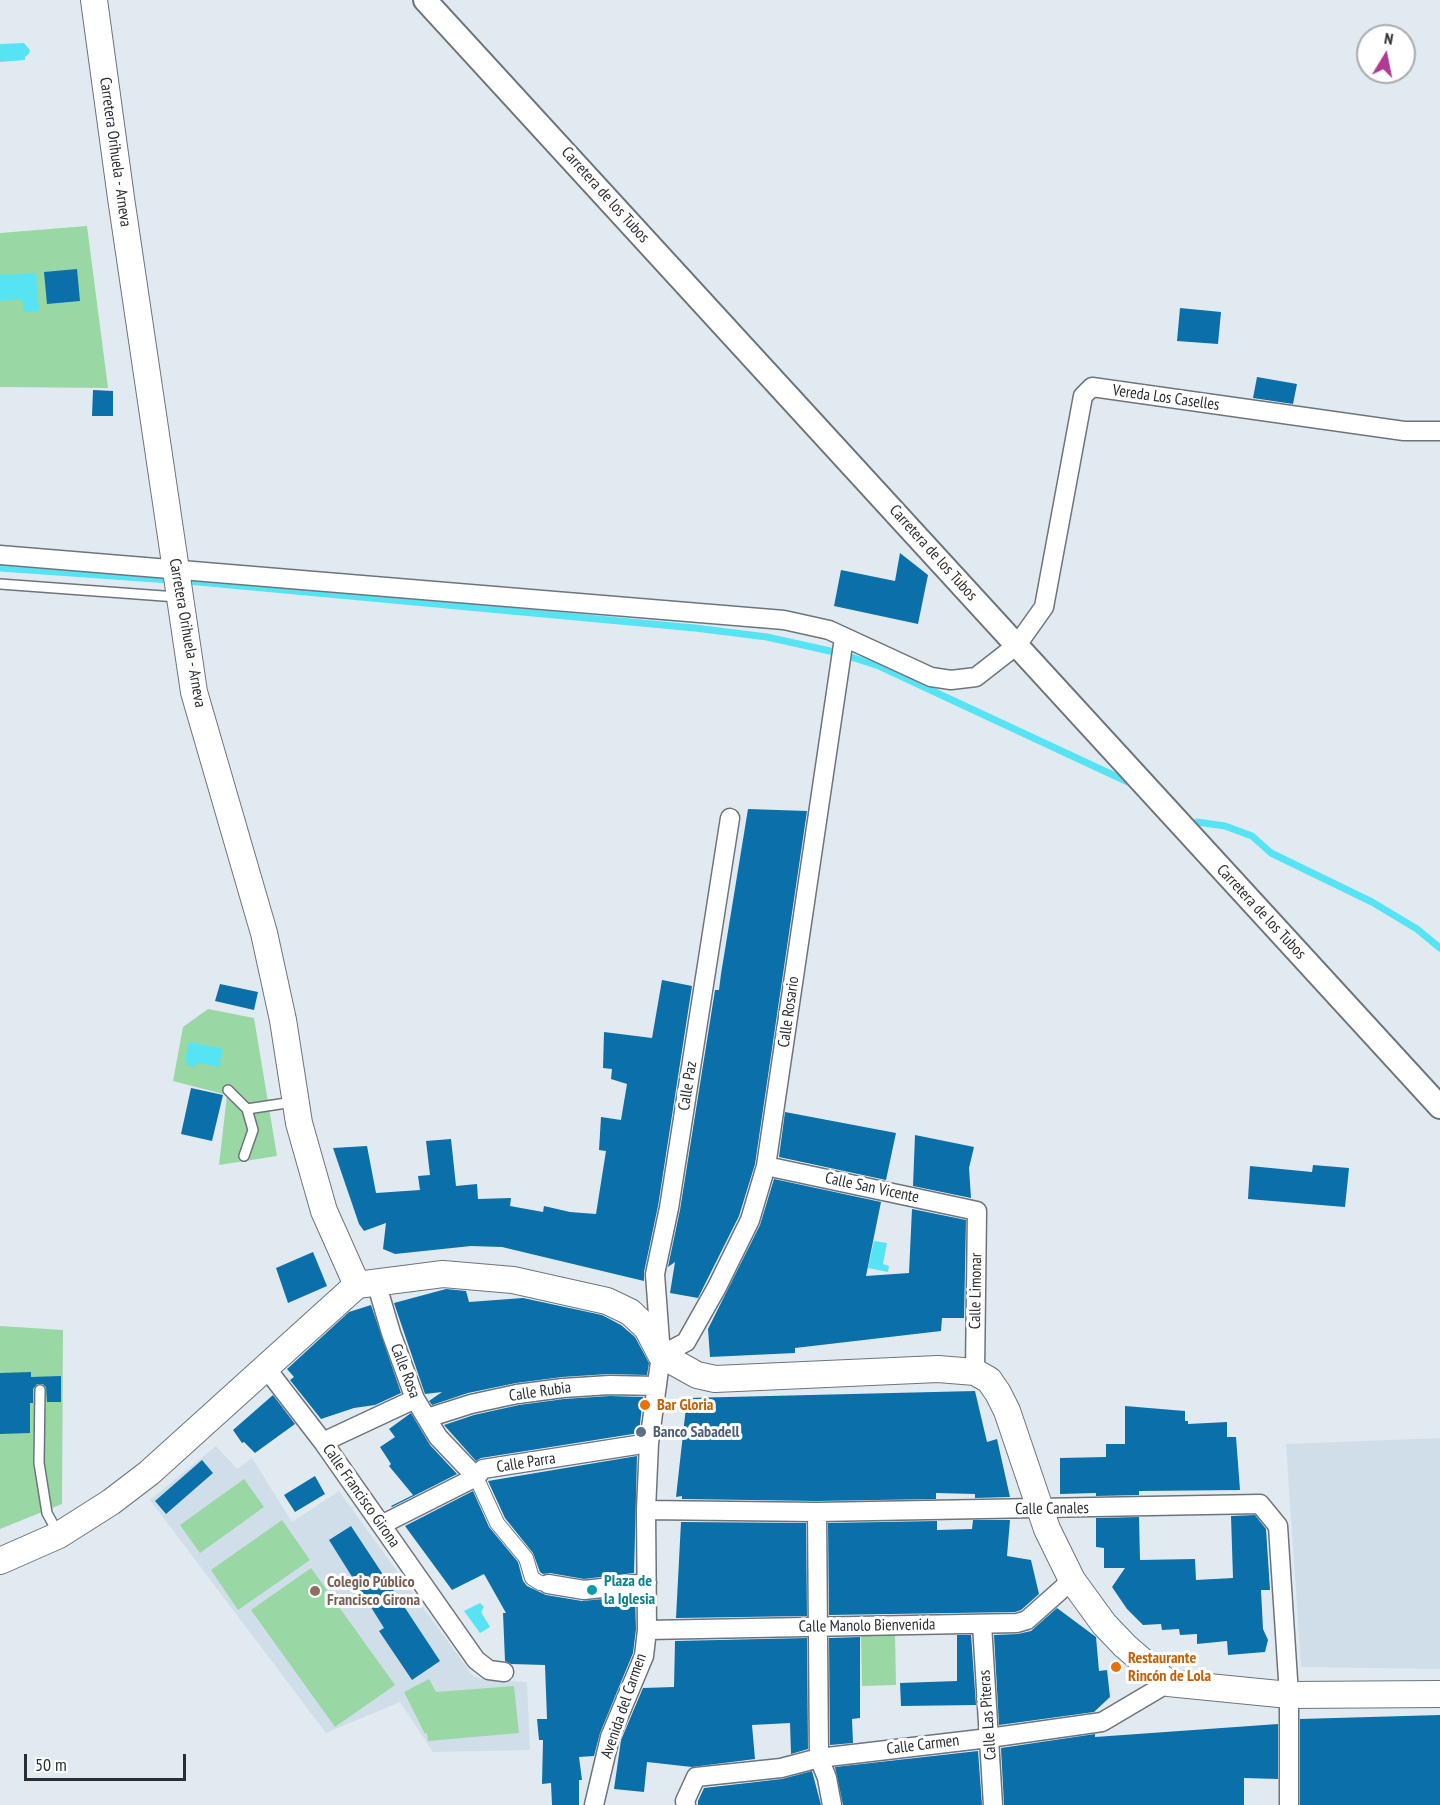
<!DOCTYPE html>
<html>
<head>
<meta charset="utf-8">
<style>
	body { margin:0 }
	#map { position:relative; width:1440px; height:1805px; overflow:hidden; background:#e2eaf1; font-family:"PT Sans Narrow",sans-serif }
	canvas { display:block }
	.north { position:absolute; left:1356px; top:24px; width:60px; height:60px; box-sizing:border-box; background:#fff; border:2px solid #aaabad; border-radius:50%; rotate:10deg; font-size:16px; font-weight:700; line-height:24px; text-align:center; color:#2b2e31 }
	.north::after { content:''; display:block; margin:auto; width:21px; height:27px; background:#b13b92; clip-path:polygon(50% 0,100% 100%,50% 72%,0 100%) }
	.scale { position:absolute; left:24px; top:1754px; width:162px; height:27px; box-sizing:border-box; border:3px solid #2b2e31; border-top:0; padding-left:8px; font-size:18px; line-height:21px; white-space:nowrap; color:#2b2e31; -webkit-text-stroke:4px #fff; paint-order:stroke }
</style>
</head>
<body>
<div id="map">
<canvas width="1440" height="1805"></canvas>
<div class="north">N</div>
<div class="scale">50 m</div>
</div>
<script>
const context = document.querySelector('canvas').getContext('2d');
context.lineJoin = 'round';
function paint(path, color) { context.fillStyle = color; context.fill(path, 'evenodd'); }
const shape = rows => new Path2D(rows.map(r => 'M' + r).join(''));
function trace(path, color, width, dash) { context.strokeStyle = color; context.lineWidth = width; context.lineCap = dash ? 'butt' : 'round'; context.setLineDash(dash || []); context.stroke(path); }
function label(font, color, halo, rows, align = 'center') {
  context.font = font + ' "PT Sans Narrow",sans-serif'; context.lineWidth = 6; context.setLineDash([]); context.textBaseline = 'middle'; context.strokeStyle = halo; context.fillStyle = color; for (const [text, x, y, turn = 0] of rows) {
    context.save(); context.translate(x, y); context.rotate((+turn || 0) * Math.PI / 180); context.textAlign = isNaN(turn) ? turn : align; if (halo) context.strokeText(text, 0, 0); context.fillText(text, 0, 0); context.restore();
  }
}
const built = shape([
	[1440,1438,1440,1669,1301,1667,1286,1444],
	[216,1446,237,1469,252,1458,292,1522,339,1491,473,1676,483,1679,527,1682,530,1750,433,1752,400,1702,326,1733,150,1500]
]);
const green = shape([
	[87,226,108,388,0,387,0,233],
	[208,1009,254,1018,277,1156,219,1165,227,1095,173,1081,183,1027],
	[0,1326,63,1330,62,1504,0,1529],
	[244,1479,264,1507,200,1553,180,1525],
	[282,1520,310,1560,238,1610,211,1570],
	[311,1568,395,1685,335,1727,251,1610],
	[895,1635,896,1685,862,1686,861,1636],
	[429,1679,436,1692,514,1686,519,1733,428,1741,427,1733,425,1734,404,1692]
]);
const water = shape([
	[24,43,30,50,29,54,25,57,25,60,0,62,0,44],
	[36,273,39,311,24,312,22,299,0,301,0,275],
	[189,1042,223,1049,219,1067,198,1063,193,1067,188,1065,185,1060],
	[874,1241,887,1243,883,1264,889,1266,888,1272,868,1268],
	[480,1603,484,1607,481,1612,490,1627,480,1633,464,1611]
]);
const stream = shape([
	[0,568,198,582,695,628,767,637,839,653],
	[845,655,879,666,1128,782],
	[1197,822,1225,826,1252,836,1271,853,1372,902,1417,929,1440,948]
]);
const building = shape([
	[77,269,80,301,47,304,44,272],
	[1180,308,1221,312,1218,344,1177,341],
	[1257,377,1297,384,1293,404,1253,398],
	[93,390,113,391,113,416,92,416],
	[900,553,928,575,918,624,834,606,841,570,895,581],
	[748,809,807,811,755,1164,739,1216,698,1298,670,1293,675,1262,668,1267,680,1210,715,990,719,990,721,974],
	[662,980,692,986,658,1206,644,1272,644,1281,502,1247,471,1246,395,1254,383,1249,386,1223,364,1231,359,1224,333,1148,367,1146,376,1193,420,1190,418,1176,430,1175,426,1141,451,1139,456,1186,477,1184,478,1199,511,1198,510,1206,543,1212,544,1206,570,1212,596,1214,606,1151,599,1150,601,1117,621,1120,627,1084,611,1079,612,1069,603,1068,604,1032,652,1038],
	[220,984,258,992,254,1010,215,1001],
	[191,1088,223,1095,212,1141,181,1134],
	[785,1112,896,1133,886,1180,779,1157],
	[915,1135,974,1147,969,1168,971,1198,913,1186],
	[1313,1165,1349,1168,1345,1207,1248,1199,1250,1166,1312,1172],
	[774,1179,881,1202,866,1276,909,1273,912,1209,966,1220,964,1318,942,1318,941,1331,795,1348,795,1353,710,1357,708,1329,760,1225],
	[313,1252,327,1286,288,1303,276,1268],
	[446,1289,466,1291,469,1302,523,1298,602,1315,621,1325,635,1337,649,1363,647,1375,609,1374,562,1377,516,1383,468,1393,432,1405,429,1401,442,1392,425,1394,394,1303],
	[371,1305,401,1393,375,1405,354,1408,321,1419,290,1380,294,1377,287,1369,349,1312],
	[31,1372,31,1377,61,1376,61,1402,47,1402,46,1387,43,1384,37,1384,33,1389,33,1403,30,1403,30,1433,0,1434,0,1373],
	[975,1391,987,1442,997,1439,1010,1497,975,1498,975,1494,936,1493,936,1499,817,1501,682,1499,682,1496,676,1497,687,1398],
	[273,1395,295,1424,255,1453,244,1442,242,1443,233,1430],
	[610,1396,643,1397,639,1433,481,1458,476,1461,444,1425,474,1415,519,1405,564,1399],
	[1125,1406,1185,1411,1185,1421,1188,1421,1188,1424,1227,1422,1227,1437,1236,1437,1240,1490,1139,1491,1139,1495,1096,1496,1096,1493,1060,1494,1060,1458,1106,1457,1106,1444,1125,1444],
	[411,1413,430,1445,457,1474,392,1507,391,1506,413,1495,389,1466,391,1464,380,1447,395,1437,389,1429],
	[637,1456,634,1573,584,1579,550,1573,543,1574,540,1572,533,1553,505,1518,488,1481],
	[202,1460,213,1473,166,1514,155,1501],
	[315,1476,325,1494,295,1512,284,1495],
	[473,1491,489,1527,518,1562,523,1581,527,1586,546,1595,582,1601,635,1596,636,1629,633,1653,600,1733,594,1756,579,1757,582,1780,579,1780,579,1805,552,1805,551,1783,542,1784,543,1740,539,1740,537,1719,547,1719,545,1665,511,1664,505,1661,503,1613,506,1613,484,1574,452,1590,405,1526],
	[1255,1515,1266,1529,1270,1590,1261,1590,1263,1629,1268,1640,1265,1652,1228,1655,1227,1641,1197,1644,1197,1634,1180,1635,1179,1629,1162,1630,1161,1624,1143,1625,1127,1609,1112,1587,1125,1568,1104,1568,1104,1548,1096,1547,1096,1518,1139,1517,1140,1560,1195,1559,1196,1580,1233,1578,1231,1516],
	[973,1520,1010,1520,1007,1556,1031,1560,1039,1594,1021,1610,1015,1612,829,1615,828,1523,937,1521,937,1530,972,1529],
	[681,1522,806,1523,807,1616,676,1618],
	[351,1526,440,1661,412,1680,379,1631,384,1628,329,1540],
	[1057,1608,1096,1637,1099,1671,1107,1670,1110,1697,1094,1712,999,1725,994,1635,1018,1634,1031,1631],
	[957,1635,971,1635,976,1705,901,1706,900,1683,957,1681],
	[860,1637,860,1718,852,1719,853,1743,830,1745,829,1638],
	[807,1638,808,1749,791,1754,790,1723,752,1725,755,1759,692,1767,647,1762,644,1792,614,1789,621,1740,643,1688,674,1687,675,1641],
	[1440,1715,1440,1805,1300,1805,1300,1719],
	[1278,1724,1278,1779,1244,1778,1244,1805,1004,1805,1001,1748,1095,1734,1095,1737],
	[978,1751,982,1805,843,1805,835,1767],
	[812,1771,821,1805,698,1805,698,1801,704,1788,782,1779]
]);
const service = shape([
	[0,584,177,597],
	[228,1090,247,1109],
	[244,1156,253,1130,247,1109,293,1102],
	[40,1390,39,1463,47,1513,59,1535]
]);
const pedestrian = shape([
	[476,1477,497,1523,526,1558,532,1578,540,1583,548,1584]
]);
const minor = shape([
	[0,555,784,620,829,630,931,677,951,680,976,677,1017,645,1044,607,1083,396,1092,387,1404,431,1440,431],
	[766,1166,977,1211,975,1372],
	[376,1282,391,1333,415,1399,438,1437,476,1477],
	[661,1355,686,1342,717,1287,750,1220,766,1166,844,638],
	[266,1368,323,1442,476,1660,489,1670,504,1672],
	[427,1418,471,1404,517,1394,563,1388,610,1385,657,1386],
	[323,1442,415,1399],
	[646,1510,817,1512,1260,1504,1278,1526,1289,1695,1289,1805],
	[817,1512,819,1758,827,1778,832,1805],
	[381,1525,476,1477,483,1469,649,1443],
	[548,1584,584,1590,647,1583],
	[982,1624,993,1805],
	[647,1630,1017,1623,1027,1620,1072,1580],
	[594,1805,610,1737,644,1656,647,1630,646,1510,649,1443,661,1355,655,1274,669,1208,730,818],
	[686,1805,685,1801,696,1777,781,1768,819,1758,989,1738,1102,1722,1168,1683]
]);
const tertiary = shape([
	[425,0,1440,1107]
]);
const secondary = shape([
	[94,0,121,198,194,692,264,933,283,1020,299,1123,324,1211,357,1285],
	[0,1561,59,1535,111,1502,149,1473,357,1285,443,1274,513,1280,607,1301,630,1312,647,1328,661,1355,697,1375,715,1379,938,1369,975,1372,989,1380,998,1393,1007,1411,1047,1529,1072,1580,1104,1624,1125,1646,1168,1683,1289,1695,1440,1694]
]);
const markers = [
	[645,1405,6,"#e8710a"],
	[641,1432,6,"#5c6f8a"],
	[592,1590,6,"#0f9aa8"],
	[315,1591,6,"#8d6e63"],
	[1116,1667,6,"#e8710a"]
];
const streetNames = [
	["Carretera Orihuela - Arneva",115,152,82],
	["Carretera de los Tubos",605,195,48],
	["Vereda Los Caselles",1166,398,8],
	["Carretera de los Tubos",933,553,48],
	["Carretera Orihuela - Arneva",187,633,80],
	["Carretera de los Tubos",1261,912,47],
	["Calle Rosario",789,1012,-82],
	["Calle Paz",688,1086,-81],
	["Calle San Vicente",872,1188,12],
	["Calle Limonar",976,1291,-89],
	["Calle Rosa",405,1371,69],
	["Calle Rubia",540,1392,-8],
	["Calle Parra",526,1463,-9],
	["Calle Francisco Girona",361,1496,55],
	["Calle Canales",1052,1509,-1],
	["Calle Manolo Bienvenida",867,1626,-1],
	["Avenida del Carmen",624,1706,-71],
	["Calle Las Piteras",988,1715,-94],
	["Calle Carmen",923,1745,-7]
];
const foodNames = [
	["Bar Gloria",657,1405],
	["Restaurante",1128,1658],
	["Rincón de Lola",1128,1676]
];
const serviceNames = [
	["Banco Sabadell",653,1432]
];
const cultureNames = [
	["Plaza de",604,1581],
	["la Iglesia",604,1599]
];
const educationNames = [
	["Colegio Público",327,1582],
	["Francisco Girona",327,1600]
];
paint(built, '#d0deea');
paint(green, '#99d8a4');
paint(water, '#56e4f4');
trace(stream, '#56e4f4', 7);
paint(building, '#0b70a9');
trace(service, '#6d757b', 12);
trace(pedestrian, '#6d757b', 16);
trace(minor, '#6d757b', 21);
trace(tertiary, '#6d757b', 26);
trace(secondary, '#6d757b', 28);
trace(service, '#fff', 9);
trace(pedestrian, '#fff', 14);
trace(minor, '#fff', 18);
trace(tertiary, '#fff', 22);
trace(secondary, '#fff', 26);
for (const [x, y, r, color] of markers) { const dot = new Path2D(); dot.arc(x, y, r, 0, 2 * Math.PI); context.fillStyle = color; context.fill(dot); trace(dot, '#fff', 2); }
label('16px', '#2b2e31', '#fff', streetNames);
label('bold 16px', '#c56008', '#fff', foodNames, 'left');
label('bold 16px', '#4e5e75', '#fff', serviceNames, 'left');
label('bold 16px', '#0d838f', '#fff', cultureNames, 'left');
label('bold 16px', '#785e54', '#fff', educationNames, 'left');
</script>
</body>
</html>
